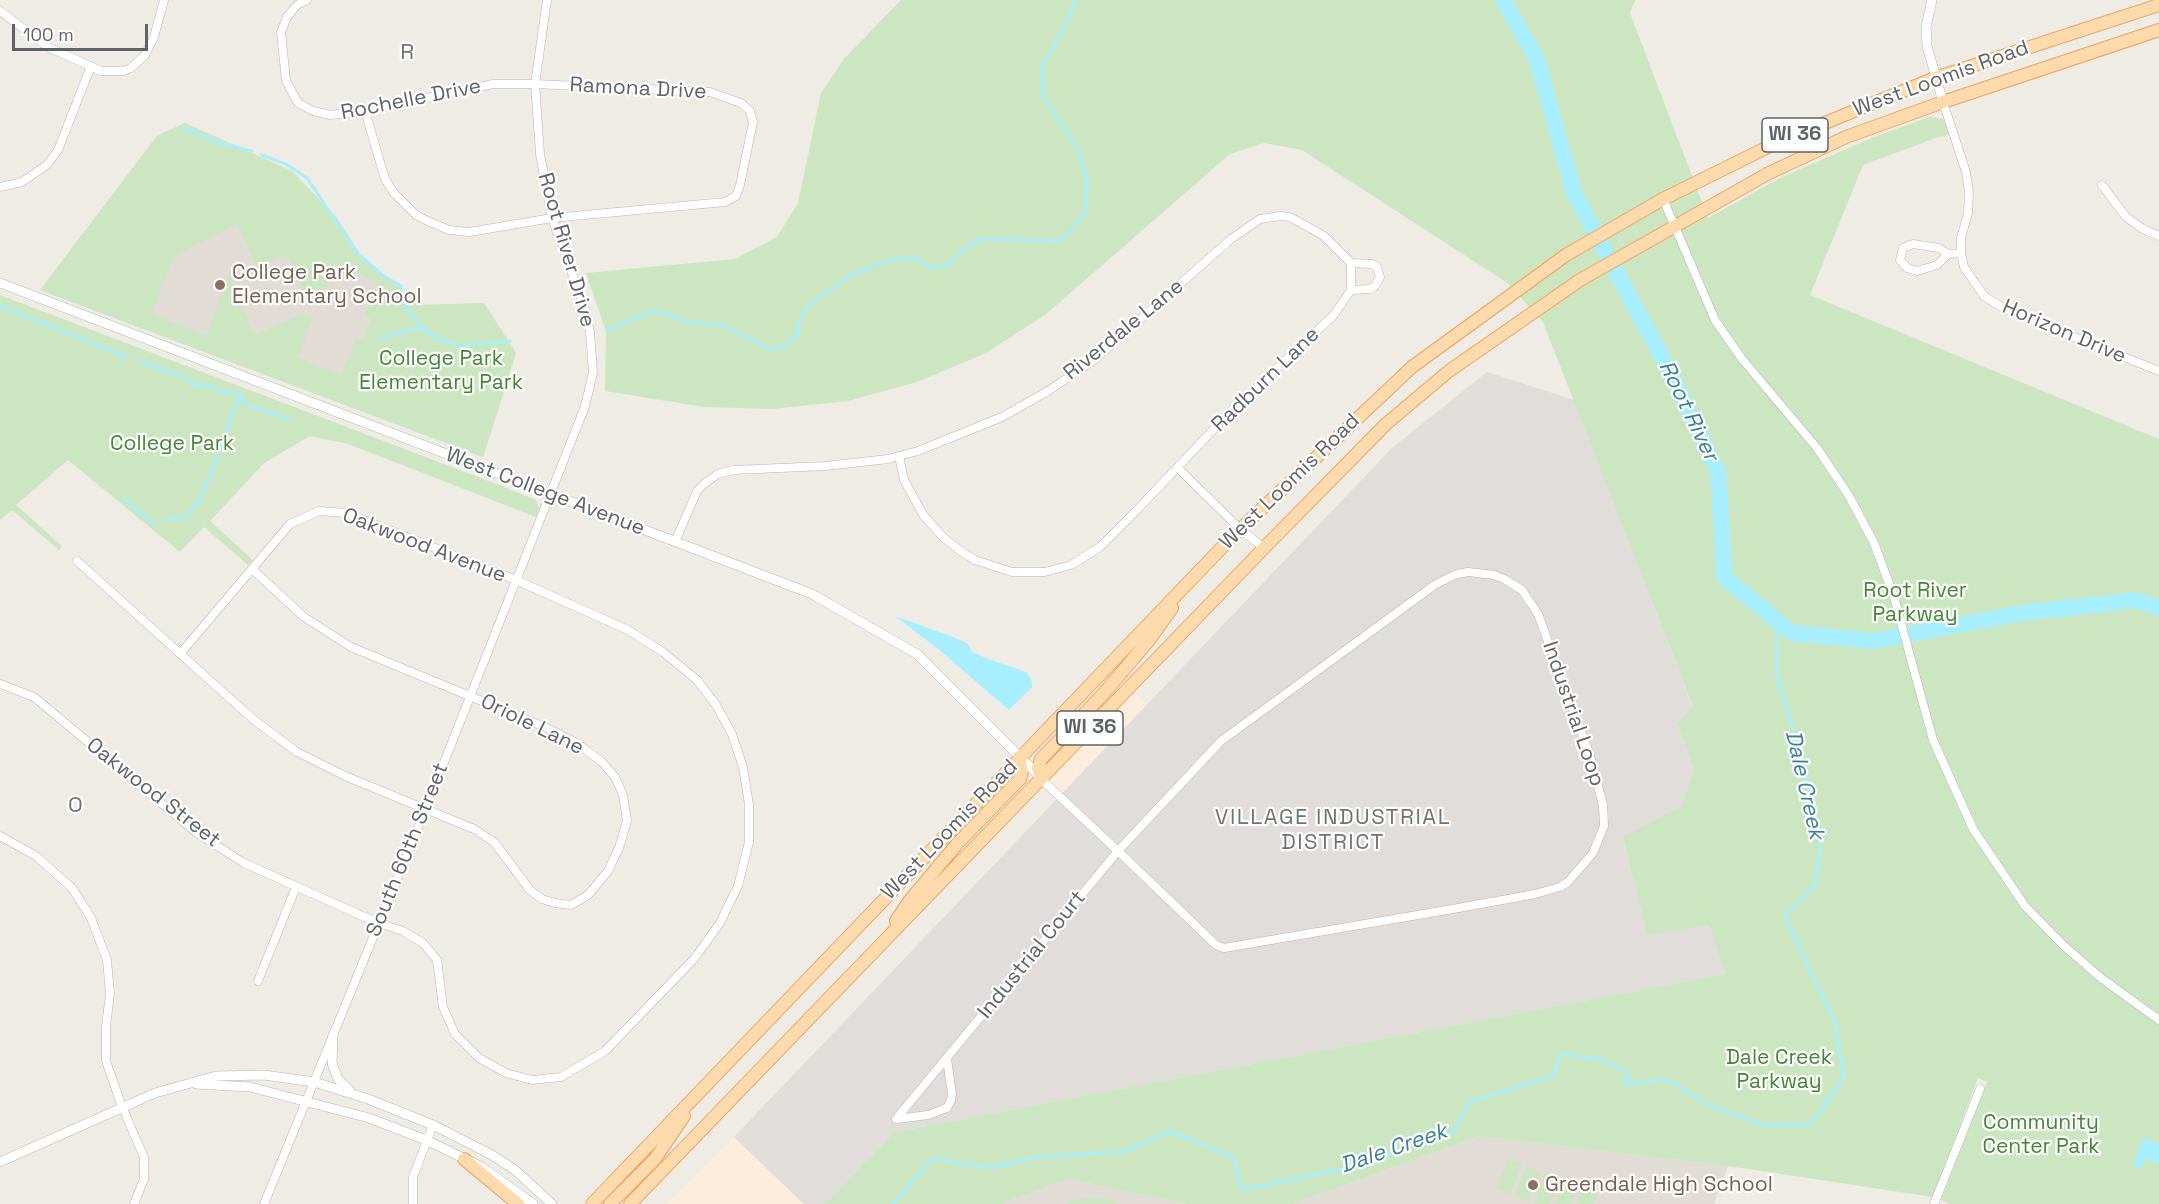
<!DOCTYPE html>
<html>
<head>
<meta charset="utf-8">
<style>
	body { margin:0 }
	#map { position:relative; width:2159px; height:1204px; overflow:hidden; background:#efebe5; font-family:"Space Grotesk",sans-serif }
	canvas { display:block }
	.scale { position:absolute; left:12px; top:24px; width:136px; height:27px; box-sizing:border-box; border:3px solid #5d6366; border-top:0; padding-left:8px; font-size:18px; line-height:21px; white-space:nowrap; color:#5d6366; -webkit-text-stroke:4px #fff; paint-order:stroke }
</style>
</head>
<body>
<div id="map">
<canvas width="2159" height="1204"></canvas>
<div class="scale">100 m</div>
</div>
<script>
const context = document.querySelector('canvas').getContext('2d');
context.lineJoin = 'round';
function paint(path, color) { context.fillStyle = color; context.fill(path, 'evenodd'); }
const shape = rows => new Path2D(rows.map(r => 'M' + r).join(''));
function trace(path, color, width, dash) { context.strokeStyle = color; context.lineWidth = width; context.lineCap = dash ? 'butt' : 'round'; context.setLineDash(dash || []); context.stroke(path); }
function label(font, color, halo, rows, align = 'center') {
  context.font = font + ' "Space Grotesk",sans-serif'; context.lineWidth = 4.5; context.setLineDash([]); context.textBaseline = 'middle'; context.strokeStyle = halo; context.fillStyle = color; for (const [text, x, y, turn = 0] of rows) {
    context.save(); context.translate(x, y); context.rotate((+turn || 0) * Math.PI / 180); context.textAlign = isNaN(turn) ? turn : align; if (halo) context.strokeText(text, 0, 0); context.fillText(text, 0, 0); context.restore();
  }
}
const commercial = shape([
	[1130,687,1201,762,1118,851,1041,779],
	[734,1137,804,1204,667,1204]
]);
const industrial = shape([
	[1487,372,1574,400,1693,708,1677,723,1694,770,1681,806,1623,838,1647,934,1709,925,1725,974,895,1132,825,1204,804,1204,734,1137,1392,448]
]);
const education = shape([
	[185,123,292,171,336,217,361,255,420,305,484,303,516,353,483,457,40,290,157,136],
	[1479,1136,1728,1166,1714,1204,1293,1204],
	[1068,1179,1188,1204,1001,1204]
]);
const green = shape([
	[901,0,1635,0,1630,13,1708,218,1780,178,1874,137,1930,117,1943,119,1951,134,1933,139,1863,165,1810,295,2159,439,2159,1204,1950,1204,1941,1200,1987,1082,1978,1078,1933,1197,1728,1166,1479,1136,1293,1204,1188,1204,1068,1179,1001,1204,825,1204,895,1132,1725,974,1709,925,1647,935,1623,837,1681,806,1694,770,1677,723,1693,707,1543,322,1506,282,1302,150,1264,143,1230,154,1045,315,984,354,917,382,848,401,772,409,704,407,605,391,606,331,586,273,735,259,777,237,798,203,821,93,844,59],
	[185,123,292,171,336,217,361,255,420,305,484,303,516,353,483,457,40,290,157,136],
	[237,224,257,267,286,254,307,299,318,304,334,264,377,282,365,315,371,319,362,340,356,338,341,375,298,357,313,318,302,314,254,335,229,272,207,335,152,314,174,256],
	[0,295,499,485,536,500,539,509,536,517,348,444,310,436,264,463,210,521,253,560,248,565,204,527,180,552,68,460,16,505,62,546,59,550,12,510,0,520],
	[1508,1159,1522,1164,1510,1194,1496,1189],
	[1527,1166,1540,1172,1528,1202,1514,1196],
	[1545,1173,1559,1179,1549,1204,1534,1204],
	[1564,1181,1578,1186,1571,1204,1555,1204],
	[1583,1188,1597,1194,1593,1204,1576,1204],
	[1100,1197,1122,1204,1064,1204,1081,1199]
]);
const water = shape([
	[895,616,958,639,968,644,972,652,991,660,1026,672,1031,679,1032,687,1009,710,937,648],
	[2143,1138,2159,1144,2159,1164,2145,1159,2141,1169,2133,1165]
]);
const stream = shape([
	[183,128,223,144,252,151],
	[261,155,286,164,307,178,358,254,384,276,401,286,404,306,425,330,436,338,462,346,510,341],
	[0,306,126,357],
	[607,330,650,312,666,313,688,322,724,326,771,350,785,345,798,334,799,322,808,306,847,277,890,260,915,258,932,268,950,264,963,250,980,239,1057,241,1070,232,1086,210,1087,180,1078,149,1043,97,1042,67,1064,28,1076,0],
	[381,338,412,329,422,329],
	[140,361,184,377,194,386,202,383,206,387,210,386,218,391,241,394,240,398,248,405,289,419],
	[124,499,154,524],
	[164,520,184,517,190,514,201,496,212,471,233,411,240,398],
	[893,1204,933,1159,991,1168,1030,1158,1125,1151,1171,1131,1234,1158,1242,1190,1353,1167,1454,1131,1469,1102,1553,1076,1561,1054,1600,1059,1629,1073,1624,1084,1667,1080,1707,1104,1761,1125,1810,1125,1844,1078,1835,1023,1785,916,1815,885,1821,837,1802,758,1777,677,1776,620]
]);
const river = shape([
	[1503,0,1537,59,1574,193,1673,378,1718,472,1725,578,1792,633,1874,641,2022,613,2135,600,2159,608]
]);
const minor = shape([
	[307,0,297,5,287,17,281,32,286,81,298,103,313,111,330,115,365,111,493,84,535,84,710,92,741,103,750,111,753,122,740,185,736,196,725,202,552,218,469,232,449,230,430,222,416,215,394,193,385,179,365,111],
	[0,11,48,47,101,71,123,71,131,68,145,55,154,37,164,0],
	[1943,102,1966,172,1969,192,1968,213,1961,238,1961,253,1964,267,1984,296,2005,309,2159,371],
	[2102,185,2126,217,2143,229,2159,236],
	[0,187,22,182,47,165,58,150,91,66],
	[1663,199,1715,320,1742,359,1817,448,1849,496,1874,543,1894,597,1933,740,1973,829,2025,906,2063,945,2101,978,2159,1020],
	[1948,254,1937,265,1917,271,1907,268,1900,260,1903,248,1913,244,1939,248,1948,254,1961,253],
	[1351,263,1372,264,1377,267,1380,277,1375,286,1370,289,1351,290],
	[899,456,904,480,924,516,943,537,962,552,975,560,1012,572,1045,572,1071,565,1100,547,1135,512,1230,412,1333,316,1351,290],
	[1178,468,1240,529,1264,548],
	[675,542,697,491,705,483,718,474,734,470,826,466,888,459,918,451,1002,417,1048,391,1094,360,1231,239,1260,219,1280,216,1290,217,1324,236,1351,263,1351,290],
	[77,561,254,720,297,752,345,776,474,829,494,842,530,890,542,899,555,903,571,905,588,895,608,871,619,848,627,821,623,795,615,777,602,762,575,742,547,728,351,647,304,617,252,569],
	[0,684,34,697,197,833,244,863,378,923,403,931,423,943,437,960,443,1007,455,1034,479,1058,506,1073,532,1080,561,1077,605,1051,694,959,720,923,738,886,749,842,749,805,743,767,732,734,716,705,697,680,663,652,628,630,516,580,346,513,319,511,290,524,180,654],
	[0,836,36,856,72,888,91,918,107,960,110,994,106,1026,106,1061,122,1107,144,1157,144,1179,134,1204],
	[258,981,296,887],
	[947,1059,952,1094,951,1100,947,1108,928,1115,896,1119,1118,851,1221,741,1436,584,1457,574,1468,572,1494,575,1504,579,1522,590,1538,614,1590,756,1603,805,1604,826,1593,853,1568,882,1560,887,1535,894,1453,909,1224,948,1216,945,1118,851,1041,779],
	[264,1204,426,808,584,409,589,390,593,372,590,332,585,309,552,218,540,154,535,84,547,0],
	[413,1204,413,1177,433,1125],
	[1934,1204,1980,1089]
]);
const tertiary = shape([
	[1932,0,1926,27,1927,46,1943,102],
	[0,283,812,594,917,654,1040,777],
	[333,1035,332,1063,338,1079,350,1091],
	[196,1084,250,1087,369,1118,426,1140,482,1167,533,1204],
	[0,1162,155,1093,216,1076,264,1075,314,1082,368,1099,433,1125,492,1155,515,1170,552,1204]
]);
const primary = shape([
	[1041,779,1038,768,1041,759,1105,692,1150,639,1172,608],
	[896,921,910,900,957,844,1020,779,1022,772,1019,757],
	[464,1159,518,1204],
	[592,1204,1232,537,1412,367,1566,255,1663,199,1776,143,1935,78,2159,5],
	[610,1204,655,1159,684,1116],
	[630,1204,1264,548,1386,424,1449,371,1580,280,1769,173,1846,137,1943,102,2159,30]
]);
const markers = [
	[220,285,6,"#8d6e63"],
	[1533,1185,6,"#8d6e63"]
];
const shields = [
	[1795,135,66],
	[1090,728,66]
];
const shieldNames = [
	["WI 36",1795,135],
	["WI 36",1090,728]
];
const streetNames = [
	["West Loomis Road",1941,79,-20],
	["Ramona Drive",638,89,3],
	["Rochelle Drive",411,100,-11],
	["Root River Drive",566,250,74],
	["Riverdale Lane",1124,330,-39],
	["Horizon Drive",2064,332,23],
	["Radburn Lane",1266,380,-44],
	["West Loomis Road",1290,482,-44],
	["West College Avenue",545,492,21],
	["Oakwood Avenue",424,546,21],
	["Industrial Loop",1573,714,71],
	["Oriole Lane",532,725,26],
	["Oakwood Street",153,793,38],
	["West Loomis Road",950,830,-46],
	["South 60th Street",408,850,-68],
	["Industrial Court",1032,955,-51]
];
const educationNames = [
	["College Park",232,273],
	["Elementary School",232,297],
	["Greendale High School",1545,1185]
];
const parkNames = [
	["College Park",441,359],
	["Elementary Park",441,383],
	["College Park",172,444],
	["Root River",1915,591],
	["Parkway",1915,615],
	["Dale Creek",1779,1058],
	["Parkway",1779,1082],
	["Community",2041,1123],
	["Center Park",2041,1147]
];
const neighbourhoodNames = [
	["R",408,53],
	["O",76,806],
	["VILLAGE INDUSTRIAL",1333,818],
	["DISTRICT",1333,843]
];
const waterNames = [
	["Root River",1688,411,64],
	["Dale Creek",1804,785,77],
	["Dale Creek",1394,1149,-19]
];
paint(commercial, '#fdeddc');
paint(industrial, '#e1ddda');
paint(education, '#e2dcd6');
paint(green, '#cce6c2');
paint(water, '#a7effe');
trace(stream, '#a7effe', 3);
trace(river, '#a7effe', 16);
trace(minor, '#b3b7ba', 9);
trace(tertiary, '#b3b7ba', 10);
trace(primary, '#f0a15e', 14);
trace(minor, '#fff', 8);
trace(tertiary, '#fff', 9);
trace(primary, '#fedbac', 12);
for (const [x, y, r, color] of markers) { const dot = new Path2D(); dot.arc(x, y, r, 0, 2 * Math.PI); context.fillStyle = color; context.fill(dot); trace(dot, '#fff', 2); }
for (const [x, y, w] of shields) { const box = new Path2D(); box.roundRect(x - w / 2, y - 17, w, 34, 4.5); context.fillStyle = '#fff'; context.fill(box); trace(box, '#5d6366', 1.5); }
label('bold 20px', '#5d6366', null, shieldNames);
label('21px', '#5d6366', '#fff', streetNames);
label('21px', '#785e54', '#fff', educationNames, 'left');
label('21px', '#468436', '#fff', parkNames);
context.letterSpacing = '1.5px';
label('22px', '#6e7578', '#fff', neighbourhoodNames);
context.letterSpacing = '0px';
label('italic 22px', '#3a7e96', '#fff', waterNames);
</script>
</body>
</html>
